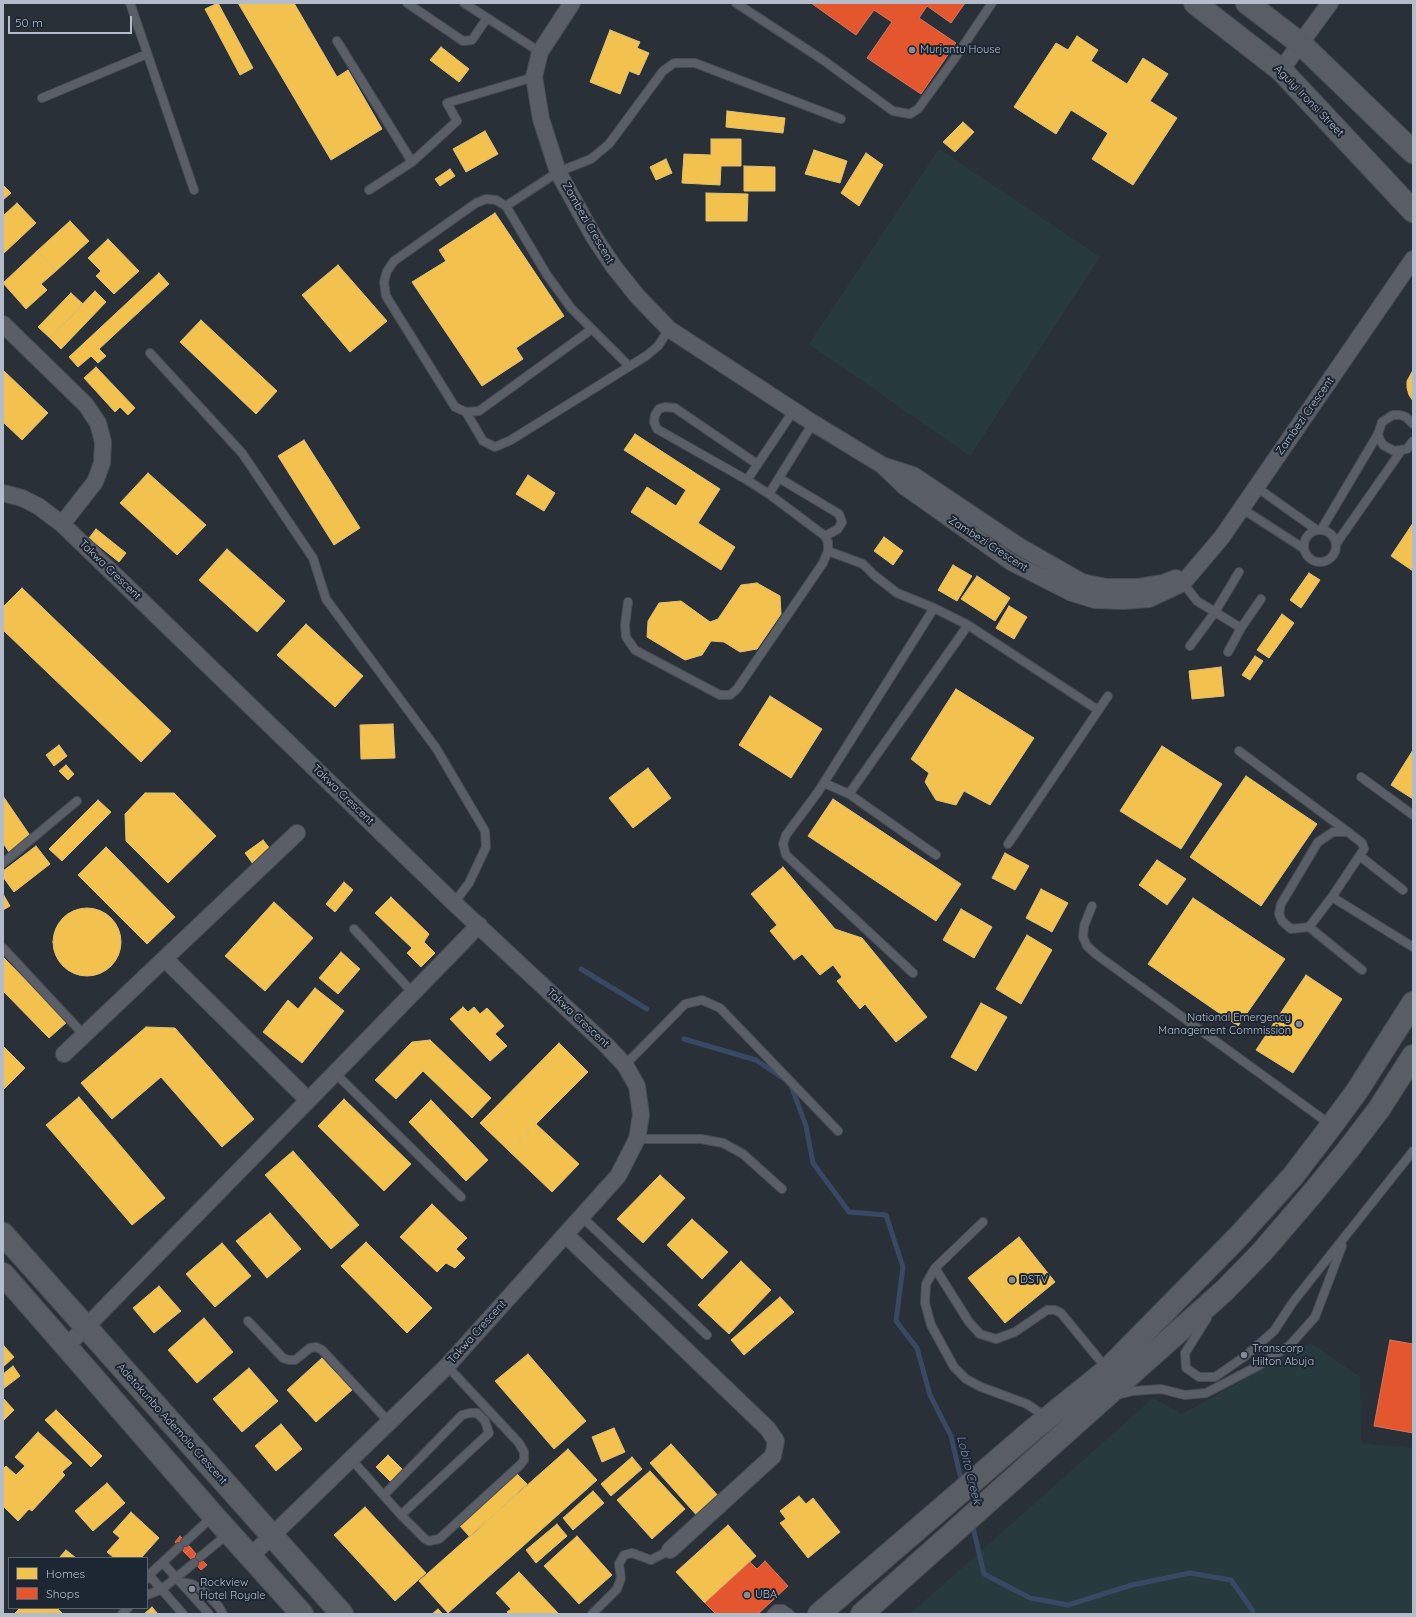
<!DOCTYPE html>
<html>
<head>
<meta charset="utf-8">
<style>
	body { margin:0 }
	#map { position:relative; width:1416px; height:1617px; overflow:hidden; background:#2a3038; font-family:Quicksand,sans-serif }
	canvas { display:block }
	.frame { position:absolute; inset:0; border:4px solid #b4bcc9; pointer-events:none }
	.legend { position:absolute; left:8px; top:1557px; width:140px; height:52px; box-sizing:border-box; background:#1d2633; border:1px solid #59626f; margin:0; padding:5px 7px; list-style:none; font-size:12px; color:#b4bcc9 }
	.legend li { display:flex; align-items:center; gap:8px; height:20px }
	.legend b { width:20px; border:1px solid #59626f }
	.scale { position:absolute; left:8px; top:16px; width:124px; height:18px; box-sizing:border-box; border:2px solid #b4bcc9; border-top:0; padding-left:5px; font-size:12px; line-height:14px; white-space:nowrap; color:#b4bcc9; -webkit-text-stroke:3px #1d2633; paint-order:stroke }
</style>
</head>
<body>
<div id="map">
<canvas width="1416" height="1617"></canvas>
<div class="frame"></div>
<ul class="legend">
<li><b style="height:11px;background:#f2c14e"></b>Homes</li>
<li><b style="height:11px;background:#e4572e"></b>Shops</li>
</ul>
<div class="scale">50 m</div>
</div>
<script>
const context = document.querySelector('canvas').getContext('2d');
context.lineJoin = 'round';
function paint(path, color) { context.fillStyle = color; context.fill(path, 'evenodd'); }
const shape = rows => new Path2D(rows.map(r => 'M' + r).join(''));
function trace(path, color, width, dash) { context.strokeStyle = color; context.lineWidth = width; context.lineCap = dash ? 'butt' : 'round'; context.setLineDash(dash || []); context.stroke(path); }
function label(font, color, halo, rows, align = 'center') {
  context.font = font + ' Quicksand,sans-serif'; context.lineWidth = 4; context.setLineDash([]); context.textBaseline = 'middle'; context.strokeStyle = halo; context.fillStyle = color; for (const [text, x, y, turn = 0] of rows) {
    context.save(); context.translate(x, y); context.rotate((+turn || 0) * Math.PI / 180); context.textAlign = isNaN(turn) ? turn : align; if (halo) context.strokeText(text, 0, 0); context.fillText(text, 0, 0); context.restore();
  }
}
const green = shape([
	[939,149,1100,257,970,456,809,344],
	[1310,1343,1360,1377,1361,1443,1413,1448,1413,1614,910,1614,1153,1398,1182,1414]
]);
const homes = shape([
	[218,3,253,68,240,75,205,9,218,3],
	[238,3,294,3,337,77,348,70,382,129,331,160,238,3],
	[610,30,640,42,637,48,649,53,639,75,629,71,620,94,590,82,610,30],
	[1077,36,1098,50,1091,61,1127,84,1143,58,1168,74,1150,101,1177,118,1133,185,1092,159,1108,133,1071,110,1056,134,1014,107,1056,43,1068,50,1077,36],
	[441,47,469,69,459,82,430,60,441,47],
	[727,111,785,118,783,133,726,127,727,111],
	[963,122,974,132,955,152,943,142,963,122],
	[485,131,498,154,466,172,453,149,485,131],
	[711,139,741,139,741,166,721,166,720,185,682,183,684,154,711,155,711,139],
	[814,150,847,161,840,183,805,174,814,150],
	[866,153,883,165,859,206,841,193,866,153],
	[666,159,672,173,656,180,650,167,666,159],
	[744,166,775,167,775,191,744,191,744,166],
	[450,169,455,176,440,186,435,179,450,169],
	[3,185,11,193,3,200,3,185],
	[706,193,748,194,747,221,706,221,706,193],
	[17,203,36,223,3,254,3,214,4,215,17,203],
	[495,213,564,316,516,348,523,359,482,386,412,282,446,261,439,250,495,213],
	[70,221,89,241,56,271,37,251,70,221],
	[108,239,139,271,114,294,96,276,101,271,88,258,108,239],
	[37,251,56,271,41,284,47,290,26,309,3,283,37,251],
	[338,265,387,321,350,352,302,295,338,265],
	[159,273,169,284,99,349,106,356,98,363,91,356,78,367,69,357,159,273],
	[95,291,106,302,61,349,50,338,95,291],
	[71,293,83,304,50,338,38,327,71,293],
	[201,320,277,391,256,414,180,342,201,320],
	[96,367,135,408,128,415,120,407,115,412,84,378,96,367],
	[3,370,48,413,22,440,3,422,3,370],
	[1413,370,1413,401,1409,395,1407,388,1407,381,1413,370],
	[635,434,720,489,698,523,735,547,721,570,631,512,647,487,676,506,686,490,624,450,635,434],
	[304,440,360,528,334,545,278,456,304,440],
	[148,473,206,525,177,555,120,503,148,473],
	[528,475,555,493,544,511,516,494,528,475],
	[1413,523,1413,571,1391,556,1413,523],
	[96,529,126,553,119,562,89,538,96,529],
	[884,537,903,551,893,565,874,551,884,537],
	[227,549,285,601,257,632,199,580,227,549],
	[953,565,972,576,957,601,938,590,953,565],
	[1309,573,1320,580,1301,608,1290,600,1309,573],
	[977,576,1010,598,995,621,961,599,977,576],
	[757,583,780,596,781,614,757,649,740,652,724,642,711,641,702,655,685,660,647,637,648,621,659,603,681,601,710,622,718,619,741,585,757,583],
	[22,588,171,731,141,762,3,630,3,607,22,588],
	[1009,606,1027,617,1014,639,996,628,1009,606],
	[1282,614,1294,623,1269,658,1257,650,1282,614],
	[306,624,363,676,335,707,277,655,306,624],
	[1255,656,1263,661,1250,680,1242,675,1255,656],
	[1221,667,1224,696,1192,699,1189,671,1221,667],
	[956,689,1034,738,990,805,964,791,956,805,936,800,925,782,929,773,911,759,956,689],
	[770,696,822,729,791,778,739,745,770,696],
	[393,724,395,758,361,759,360,725,393,724],
	[59,745,67,756,54,766,46,755,59,745],
	[1162,746,1222,784,1181,849,1120,811,1162,746],
	[1413,750,1413,799,1391,785,1413,750],
	[66,765,74,774,68,780,59,771,66,765],
	[648,768,671,798,633,828,609,798,648,768],
	[1246,776,1317,824,1261,906,1190,857,1246,776],
	[145,793,174,793,216,836,168,883,126,841,125,814,145,793],
	[3,796,31,837,9,852,3,843,3,796],
	[833,799,961,884,936,921,808,836,833,799],
	[98,800,111,812,62,861,49,849,98,800],
	[263,840,271,850,253,864,245,853,263,840],
	[36,846,50,864,14,892,3,877,3,871,36,846],
	[106,847,175,917,147,944,78,875,106,847],
	[1005,853,1029,866,1015,890,992,878,1005,853],
	[1157,860,1186,879,1167,905,1139,885,1157,860],
	[783,867,835,929,862,938,927,1017,896,1042,865,1004,860,1009,837,981,842,977,833,965,820,975,802,954,794,960,770,931,777,925,751,894,783,867],
	[344,882,353,890,335,912,326,904,344,882],
	[1041,889,1068,903,1052,932,1026,918,1041,889],
	[3,894,10,906,3,910,3,894],
	[391,897,429,934,424,942,435,953,421,967,407,953,412,948,375,913,391,897],
	[1193,898,1285,959,1238,1026,1148,964,1193,898],
	[274,902,313,938,265,991,225,956,274,902],
	'53 942a34 34 0 1 1 68 0a34 34 0 1 1-68 0Z',
	[961,909,992,927,974,958,943,940,961,909],
	[1027,935,1052,950,1021,1004,996,989,1027,935],
	[341,952,360,969,338,994,319,978,341,952],
	[3,957,67,1022,49,1038,3,991,3,957],
	[1306,975,1342,999,1293,1073,1256,1050,1306,975],
	[315,988,344,1011,302,1063,263,1032,288,1000,298,1009,315,988],
	[981,1003,1007,1017,976,1071,951,1057,981,1003],
	[463,1007,468,1012,474,1007,480,1014,487,1008,504,1026,495,1034,507,1046,490,1061,450,1019,463,1007],
	[146,1027,175,1028,254,1119,222,1147,161,1077,112,1119,81,1083,146,1027],
	[430,1040,491,1098,472,1118,423,1071,396,1099,375,1080,412,1042,430,1040],
	[559,1043,588,1072,509,1151,480,1123,559,1043],
	[3,1046,25,1068,3,1090,3,1046],
	[79,1097,165,1198,132,1225,46,1125,79,1097],
	[344,1099,411,1164,384,1191,318,1126,344,1099],
	[431,1100,488,1160,466,1181,409,1122,431,1100],
	[536,1124,579,1164,552,1192,509,1151,536,1124],
	[293,1151,359,1225,331,1249,265,1175,293,1151],
	[660,1175,685,1198,643,1243,617,1219,660,1175],
	[432,1204,467,1238,456,1249,465,1258,455,1268,446,1263,437,1272,400,1237,432,1204],
	[270,1213,301,1249,267,1278,236,1241,270,1213],
	[692,1219,728,1252,702,1279,667,1245,692,1219],
	[1019,1237,1055,1282,1005,1323,968,1278,1019,1237],
	[366,1242,432,1308,407,1333,341,1266,366,1242],
	[222,1243,251,1276,215,1307,186,1274,222,1243],
	[741,1261,771,1290,729,1334,698,1305,741,1261],
	[159,1286,181,1311,154,1333,133,1308,159,1286],
	[780,1297,794,1312,744,1355,731,1340,780,1297],
	[204,1318,233,1352,197,1383,168,1350,204,1318],
	[4,1346,14,1357,3,1367,3,1348,4,1346],
	[528,1354,586,1421,554,1449,495,1381,528,1354],
	[322,1358,352,1390,316,1422,287,1390,322,1358],
	[13,1366,20,1376,3,1389,3,1374,13,1366],
	[249,1368,278,1401,242,1432,213,1399,249,1368],
	[3,1398,14,1410,3,1421,3,1398],
	[56,1410,102,1456,91,1467,45,1420,56,1410],
	[281,1424,302,1449,276,1471,255,1446,281,1424],
	[614,1428,625,1452,602,1462,592,1437,614,1428],
	[38,1432,72,1463,62,1472,65,1475,32,1511,29,1509,18,1521,3,1506,3,1469,6,1466,16,1475,25,1466,15,1457,38,1432],
	[671,1444,722,1500,700,1519,650,1463,671,1444],
	[568,1449,597,1480,448,1613,419,1581,568,1449],
	[388,1455,404,1471,392,1483,376,1467,388,1455],
	[632,1457,642,1469,611,1496,601,1484,632,1457],
	[650,1471,685,1509,652,1539,617,1500,650,1471],
	[515,1472,527,1484,470,1537,458,1524,515,1472],
	[107,1483,125,1503,93,1531,75,1511,107,1483],
	[593,1491,604,1503,573,1530,563,1518,593,1491],
	[799,1496,806,1504,813,1498,840,1532,808,1558,780,1523,786,1519,780,1511,799,1496],
	[365,1507,426,1573,395,1601,334,1535,365,1507],
	[131,1512,159,1538,141,1558,114,1558,107,1552,120,1538,113,1532,131,1512],
	[557,1524,567,1536,536,1563,526,1550,557,1524],
	[728,1525,756,1556,705,1603,676,1572,728,1525],
	[577,1536,612,1575,579,1604,544,1566,577,1536],
	[66,1550,76,1558,59,1558,66,1550],
	[519,1572,559,1614,509,1614,507,1612,511,1609,496,1593,519,1572],
	[152,1607,158,1614,144,1614,152,1607],
	[20,1608,57,1608,62,1613,14,1614,20,1608],
	[438,1609,443,1614,432,1614,438,1609]
]);
const shops = shape([
	[811,3,965,3,951,23,927,6,919,18,956,43,921,94,867,58,892,22,874,10,856,35,811,3],
	[1390,1340,1413,1344,1413,1433,1374,1426,1390,1340],
	[180,1536,191,1548,185,1553,175,1542,180,1536],
	[191,1548,196,1554,191,1559,185,1553,191,1548],
	[196,1554,207,1565,201,1570,191,1559,196,1554],
	[765,1561,788,1586,758,1614,716,1614,705,1603,750,1562,757,1569,765,1561]
]);
const stream = shape([
	[581,969,647,1009],
	[684,1039,756,1060,790,1083,806,1126,813,1163,849,1212,886,1215,903,1267,896,1321,917,1348,930,1395,951,1436,962,1484],
	[972,1523,984,1574,1030,1598,1068,1605,1132,1585,1190,1573,1231,1580,1253,1611,1253,1614]
]);
const service = shape([
	[130,3,194,190],
	[407,3,463,41,472,40,487,18],
	[464,3,540,52],
	[736,3,823,60,893,111,910,114,918,109,955,58,992,3],
	[337,41,412,162,457,121,447,103,534,77],
	[42,98,147,54],
	[369,190,412,162],
	[506,206,547,275,571,308,629,366],
	[592,329,479,411,466,412,455,407,386,296,384,282,387,271,394,261,476,203,486,199,496,200,506,206,558,172,591,159,609,144,663,71,674,63,695,63,841,119],
	[150,353,242,453,313,558,326,599,436,748,485,831,486,847,469,883,454,903],
	[466,412,483,441,495,447,511,440,646,356,658,346,669,329],
	[1413,424,1406,417,1400,415,1393,415,1382,422,1378,434,1380,440,1383,445,1394,451,1407,449,1413,441],
	[779,478,839,514,842,522,838,529,825,536],
	[747,480,794,410],
	[1256,487,1317,530],
	[769,494,813,423],
	[1241,508,1303,548],
	'1304 546a16 16 0 1 1 32 0a16 16 0 1 1-32 0Z',
	[1321,530,1378,434],
	[1336,544,1401,451],
	[828,551,863,564,874,575,897,593,934,608,968,625,1098,710],
	[1183,583,1197,601,1241,628,1261,599],
	[628,602,625,625,626,637,635,650,720,695,730,695,737,689,823,563,828,551,828,542,825,536,769,494,747,480,657,429,654,422,655,415,659,409,665,407,675,408,757,464],
	[1190,646,1215,612,1239,572],
	[1228,652,1241,628],
	[1239,751,1348,832],
	[1361,777,1413,815],
	[824,783,849,794,936,855],
	[849,794,968,625],
	[1333,832,1348,832,1362,843,1364,849,1332,897,1309,927,1291,929,1282,921,1279,914,1281,904,1318,842,1333,832],
	[1008,844,1108,696],
	[1360,856,1403,890],
	[3,863,77,801],
	[1332,897,1413,947],
	[1092,906,1084,926,1083,937,1087,946,1097,955,1331,1125],
	[1309,927,1362,970],
	[354,929,413,993],
	[3,948,84,1035],
	[913,973,786,855,783,844,786,835,818,792,934,608],
	[625,1065,685,1004,702,1000,720,1008,838,1131],
	[335,1073,461,1197],
	[637,1139,701,1139,723,1143,743,1154,782,1189],
	[582,1217,707,1335],
	[983,1222,935,1268,926,1284,925,1303,931,1325,954,1367,966,1379,981,1387,1027,1404,1046,1417],
	[935,1268,969,1322,980,1334,996,1339,1015,1332,1047,1310,1055,1310,1061,1313,1107,1369],
	[1207,1318,1185,1353,1186,1368,1199,1377,1215,1377,1244,1357,1274,1331,1293,1302,1413,1151],
	[248,1321,283,1358,289,1360,295,1360,310,1348,316,1347,322,1350,389,1422],
	[1116,1395,1133,1391,1161,1389,1185,1395,1206,1393,1258,1366,1290,1345,1315,1317,1342,1246],
	[351,1459,401,1515,425,1539,429,1541,439,1539,520,1465,524,1460,524,1452,519,1443,447,1366],
	[384,1495,462,1415,470,1413,477,1413,485,1421,489,1433,401,1515],
	[185,1542,213,1516],
	[200,1557,229,1533],
	[163,1563,209,1614],
	[149,1575,183,1614],
	[147,1579,149,1575,179,1547],
	[180,1582,192,1584,204,1591,219,1607,223,1614],
	[147,1595,162,1589,194,1563],
	[122,1614,128,1608],
	[592,1614,617,1589,621,1578,619,1564,624,1555,632,1553,651,1560,670,1550],
	[771,1614,776,1609,783,1609,790,1614]
]);
const minor = shape([
	[572,3,540,52,534,77,541,119,558,172,594,237,614,267,638,297,669,329,813,423,882,465,905,487,1011,562,1072,593,1095,600,1123,601,1149,599,1183,583,1222,537,1413,259],
	[1281,70,1330,3],
	[3,324,86,405,98,423,103,442,102,463,95,482,62,524],
	[885,466,913,475,1019,546,1082,582,1106,587,1139,587,1163,583,1176,578],
	[3,493,22,498,38,506,62,524,454,903,605,1044,625,1065,637,1086,641,1115,637,1139,618,1176,447,1366,251,1556],
	[165,959,308,1100],
	[64,1054,297,833],
	[566,1235,768,1429,776,1441,773,1456,670,1550],
	[66,1346,85,1328,335,1073,479,925]
]);
const secondary = shape([
	[1195,3,1281,70,1413,211],
	[1247,3,1301,44,1413,152],
	[3,1234,342,1614],
	[3,1274,213,1515,302,1614],
	[819,1614,1029,1433,1107,1370,1238,1237,1293,1176,1332,1125,1357,1091,1413,1003],
	[862,1614,1225,1290,1262,1252,1311,1195,1347,1151,1379,1109,1413,1056]
]);
const markers = [
	[912,50,4,"#848b96"],
	[1299,1024,4,"#848b96"],
	[1012,1280,4,"#848b96"],
	[1244,1355,4,"#848b96"],
	[192,1589,4,"#848b96"],
	[747,1595,4,"#848b96"]
];
const poiNames = [
	["Murjantu House",920,50],
	["National Emergency",1291,1018,"right"],
	["Management Commission",1291,1031,"right"],
	["DSTV",1020,1280],
	["Transcorp",1252,1349],
	["Hilton Abuja",1252,1362],
	["Rockview",200,1583],
	["Hotel Royale",200,1596],
	["UBA",755,1595]
];
const streetNames = [
	["Aguiyi Ironsi Street",1309,101,46],
	["Zambezi Crescent",588,223,60],
	["Zambezi Crescent",1305,416,-55],
	["Zambezi Crescent",988,544,33],
	["Takwa Crescent",110,570,44],
	["Takwa Crescent",343,795,44],
	["Takwa Crescent",578,1018,43],
	["Takwa Crescent",477,1332,-48],
	["Adetokunbo Ademola Crescent",172,1424,48]
];
const waterNames = [
	["Lobito Creek",969,1470,76]
];
paint(green, '#273a3e');
paint(homes, '#f2c14e');
trace(homes, '#dfc073', 1);
paint(shops, '#e4572e');
trace(shops, '#d6755c', 1);
trace(stream, '#384963', 5);
trace(service, '#484c53', 10);
trace(minor, '#484c53', 18);
trace(secondary, '#484c53', 24);
trace(service, '#5a5e66', 8);
trace(minor, '#5a5e66', 16);
trace(secondary, '#595d64', 22);
for (const [x, y, r, color] of markers) { const dot = new Path2D(); dot.arc(x, y, r, 0, 2 * Math.PI); context.fillStyle = color; context.fill(dot); trace(dot, '#1d2633', 1.5); }
label('11px', '#b4bcc9', '#1d2633', poiNames, 'left');
label('11px', '#b4bcc9', '#1d2633', streetNames);
label('italic 12px', '#7c92b1', '#1d2633', waterNames);
</script>
</body>
</html>
